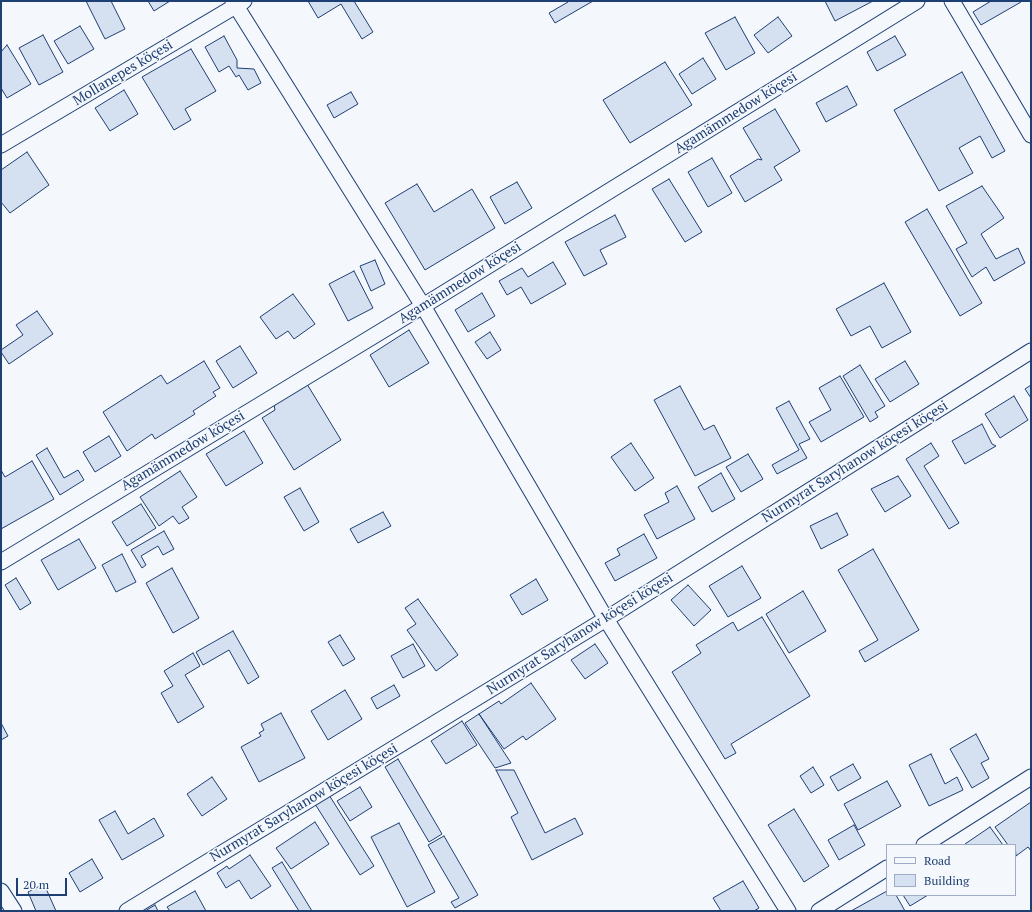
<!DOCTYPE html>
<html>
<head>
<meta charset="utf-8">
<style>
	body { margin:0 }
	#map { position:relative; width:1032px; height:912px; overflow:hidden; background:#f4f7fb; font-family:"PT Serif",serif }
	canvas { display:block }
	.frame { position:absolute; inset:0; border:2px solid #1d3f73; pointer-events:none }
	.legend { position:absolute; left:886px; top:844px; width:130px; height:52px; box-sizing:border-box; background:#f4f7fb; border:1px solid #9eadc5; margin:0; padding:5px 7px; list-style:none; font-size:12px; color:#1d3f73 }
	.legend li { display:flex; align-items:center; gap:8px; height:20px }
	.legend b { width:20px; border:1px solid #9eadc5 }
	.scale { position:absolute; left:16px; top:878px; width:51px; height:18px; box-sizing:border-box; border:2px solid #1d3f73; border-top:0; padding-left:5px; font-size:12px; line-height:14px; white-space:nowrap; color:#1d3f73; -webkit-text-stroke:3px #f4f7fb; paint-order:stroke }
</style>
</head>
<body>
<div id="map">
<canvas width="1032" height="912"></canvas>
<div class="frame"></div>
<ul class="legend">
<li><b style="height:5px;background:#f4f7fb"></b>Road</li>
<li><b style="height:11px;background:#d5e0f0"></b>Building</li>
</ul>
<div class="scale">20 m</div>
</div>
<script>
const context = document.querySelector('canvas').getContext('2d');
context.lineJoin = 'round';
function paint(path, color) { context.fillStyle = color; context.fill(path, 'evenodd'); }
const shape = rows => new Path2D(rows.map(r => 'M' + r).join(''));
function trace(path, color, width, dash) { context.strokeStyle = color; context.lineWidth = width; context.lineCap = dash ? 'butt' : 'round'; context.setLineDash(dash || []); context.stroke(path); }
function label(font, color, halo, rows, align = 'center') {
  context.font = font + ' "PT Serif",serif'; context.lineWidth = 3; context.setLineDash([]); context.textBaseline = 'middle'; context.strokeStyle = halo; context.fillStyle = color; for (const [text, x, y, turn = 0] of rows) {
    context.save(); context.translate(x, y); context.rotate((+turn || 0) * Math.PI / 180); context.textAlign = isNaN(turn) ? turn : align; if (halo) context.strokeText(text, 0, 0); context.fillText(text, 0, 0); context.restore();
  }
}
const building = shape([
	[86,1,111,1,125,29,105,39,86,1],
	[148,1,170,1,154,11,148,1],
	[308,1,354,1,373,32,362,39,341,4,318,18,308,1],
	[567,1,593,1,555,23,549,13,568,2,567,1],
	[825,1,873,1,835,21,825,1],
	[991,1,1021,1,1021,2,981,25,973,12,991,1],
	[735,17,755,53,726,70,705,33,735,17],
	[778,17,792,36,768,53,754,35,778,17],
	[80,26,94,49,68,64,54,41,80,26],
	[43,35,63,72,39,85,19,48,43,35],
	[224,36,237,60,237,68,254,69,261,83,248,90,239,75,236,77,229,66,219,72,205,47,224,36],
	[895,36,906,55,877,71,867,52,895,36],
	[7,45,31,84,7,98,1,88,1,52,7,45],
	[191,49,216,91,185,109,191,120,174,130,142,77,191,49],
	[703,58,716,79,692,94,679,74,703,58],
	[665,62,692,105,630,143,603,100,665,62],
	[962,72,1005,151,992,158,980,136,959,148,973,173,939,191,894,110,962,72],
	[847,86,857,105,826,122,816,103,847,86],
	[124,90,138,114,110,131,95,108,124,90],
	[351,92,358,104,334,118,327,105,351,92],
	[775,109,800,151,774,167,782,180,745,202,730,176,758,159,762,160,743,128,775,109],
	[27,152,49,185,10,213,1,202,1,170,27,152],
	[712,158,732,193,708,207,688,172,712,158],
	[669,179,702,232,685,242,652,189,669,179],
	[517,182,532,208,505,224,490,197,517,182],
	[417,184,434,212,472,189,495,228,425,270,385,203,417,184],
	[982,186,1004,218,981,234,996,259,1018,248,1025,263,994,281,986,267,972,277,956,249,967,243,946,206,982,186],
	[927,209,982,303,960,316,905,222,927,209],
	[615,215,626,237,600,250,607,264,584,276,565,242,615,215],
	[375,260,385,284,371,291,360,266,375,260],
	[553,262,566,284,531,304,521,287,507,295,499,281,522,268,528,277,553,262],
	[354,271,373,308,348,321,329,284,354,271],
	[884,283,911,332,882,348,870,326,851,336,836,309,884,283],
	[482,293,495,316,468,332,455,310,482,293],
	[293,294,315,324,294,339,288,331,276,339,260,317,293,294],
	[37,311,53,334,9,364,1,352,1,350,23,335,16,325,37,311],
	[409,330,429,363,389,387,370,355,409,330],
	[490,332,501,350,487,359,475,342,490,332],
	[240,346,257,373,233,388,216,361,240,346],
	[204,361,220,388,213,392,216,396,193,411,195,414,155,439,152,434,127,451,103,412,161,375,167,384,204,361],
	[905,361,919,384,890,402,875,379,905,361],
	[860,365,885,406,875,412,878,417,870,422,843,376,860,365],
	[840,376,864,417,821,442,809,422,831,410,819,388,840,376],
	[307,384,341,440,294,470,262,418,275,410,274,405,307,384],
	[1031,385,1031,398,1025,389,1031,385],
	[680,386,704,430,714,425,731,458,695,476,654,400,680,386],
	[1014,396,1028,420,1000,438,985,414,1014,396],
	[789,401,810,439,799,444,807,458,777,474,772,465,799,450,776,408,789,401],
	[982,424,992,444,996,446,965,464,952,441,982,424],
	[244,431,263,463,226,486,206,454,244,431],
	[109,436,121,456,95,472,83,452,109,436],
	[631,443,654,478,635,491,611,457,631,443],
	[931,443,939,456,924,466,959,523,949,529,906,459,931,443],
	[47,448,64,478,78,470,84,480,60,495,36,455,47,448],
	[748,454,763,479,741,492,726,467,748,454],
	[32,461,54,499,1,529,1,470,5,477,32,461],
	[180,471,197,497,182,507,189,518,179,524,173,516,159,526,140,497,180,471],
	[721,473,735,499,712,512,698,487,721,473],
	[898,476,911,496,885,512,871,489,898,476],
	[677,486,695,519,657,539,644,515,669,502,665,493,677,486],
	[300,488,319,522,304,531,284,497,300,488],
	[141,504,156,528,127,546,112,522,141,504],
	[383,512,391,526,358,543,350,529,383,512],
	[837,513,848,535,821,549,810,526,837,513],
	[164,531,174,549,163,555,158,546,141,556,146,565,142,568,131,550,164,531],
	[644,534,657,558,615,581,605,563,620,555,617,549,644,534],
	[79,539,96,568,58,590,41,560,79,539],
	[873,549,919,630,865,662,859,651,878,640,838,570,873,549],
	[122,554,136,582,116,592,102,565,122,554],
	[742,566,761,598,728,617,709,586,742,566],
	[172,568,199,618,173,633,146,583,172,568],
	[16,578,31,603,20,610,5,585,16,578],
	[536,579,548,600,522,615,510,595,536,579],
	[688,585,711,610,694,626,671,600,688,585],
	[803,591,826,631,789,653,766,614,803,591],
	[418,599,458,655,436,671,407,630,416,624,405,608,418,599],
	[762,617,810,696,731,744,736,753,725,759,672,672,701,653,696,645,733,622,738,631,762,617],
	[233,631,259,677,248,684,229,650,203,665,196,652,233,631],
	[340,635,355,659,343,666,328,642,340,635],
	[413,644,425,666,403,678,391,656,413,644],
	[595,644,608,663,585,679,571,660,595,644],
	[193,653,200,666,185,675,204,707,178,723,161,693,173,686,164,671,193,653],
	[531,683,556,719,526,740,523,736,504,749,479,714,499,701,501,704,531,683],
	[394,685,400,696,377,709,371,698,394,685],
	[345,690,362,719,328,740,311,711,345,690],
	[281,713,305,758,259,782,241,747,261,736,259,733,264,730,261,724,281,713],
	[479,714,511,763,495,768,465,723,479,714],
	[462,721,477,745,446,764,431,741,462,721],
	[1,723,8,736,1,740,1,723],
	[976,734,989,759,981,763,989,778,972,788,950,749,976,734],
	[931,754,945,784,957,777,963,790,929,806,909,765,931,754],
	[398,759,442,834,429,842,385,767,398,759],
	[853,764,861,778,838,791,830,777,853,764],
	[813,767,824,785,811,793,800,776,813,767],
	[496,770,514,770,545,833,575,818,583,834,532,860,511,817,518,813,496,770],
	[212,777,227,799,202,816,187,794,212,777],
	[887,781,901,806,858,830,844,804,887,781],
	[360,787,372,807,350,821,337,801,360,787],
	[329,795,374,866,360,875,315,804,329,795],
	[1031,802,1031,851,1028,847,1016,856,1015,845,1008,845,995,827,1031,802],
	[794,809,829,866,804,882,768,825,794,809],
	[115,811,128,834,154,818,164,836,122,860,99,820,115,811],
	[315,822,329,844,291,869,276,848,315,822],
	[399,823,435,892,407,907,371,837,399,823],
	[854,825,865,845,839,860,828,840,854,825],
	[990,827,1003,845,966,845,965,844,990,827],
	[444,836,478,895,455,908,451,902,459,898,428,845,444,836],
	[250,855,271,886,251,899,239,880,226,888,217,873,227,866,229,869,250,855],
	[92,859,103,878,80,892,69,873,92,859],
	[282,862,312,911,299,911,272,868,282,862],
	[743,881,759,908,754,911,721,911,713,898,743,881],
	[44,884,56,911,36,911,28,892,44,884],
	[195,891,206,911,170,911,167,907,195,891],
	[887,891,887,895,896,895,905,911,851,911,887,891],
	[903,895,928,895,910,906,903,895],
	[155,905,158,911,145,911,155,905]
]);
const street = shape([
	[233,1,423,306,606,619,788,911],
	[952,1,1031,135],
	[1,145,244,1],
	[1,562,423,306,917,1],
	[924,845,1031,777],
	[1,891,14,911],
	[127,911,606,619,1031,351],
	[819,911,887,868]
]);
const streetNames = [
	["Mollanepes köçesi",123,73,-31],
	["Agamämmedow köçesi",736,113,-32],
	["Agamämmedow köçesi",460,283,-32],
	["Agamämmedow köçesi",183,451,-31],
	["Nurmyrat Saryhanow köçesi köçesi",855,462,-32],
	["Nurmyrat Saryhanow köçesi köçesi",580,634,-32],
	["Nurmyrat Saryhanow köçesi köçesi",304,803,-31]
];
paint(building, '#d5e0f0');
trace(building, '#1d3f73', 1);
trace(street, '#1d3f73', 17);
trace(street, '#f4f7fb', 15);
label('14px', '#1d3f73', '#f4f7fb', streetNames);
</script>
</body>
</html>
